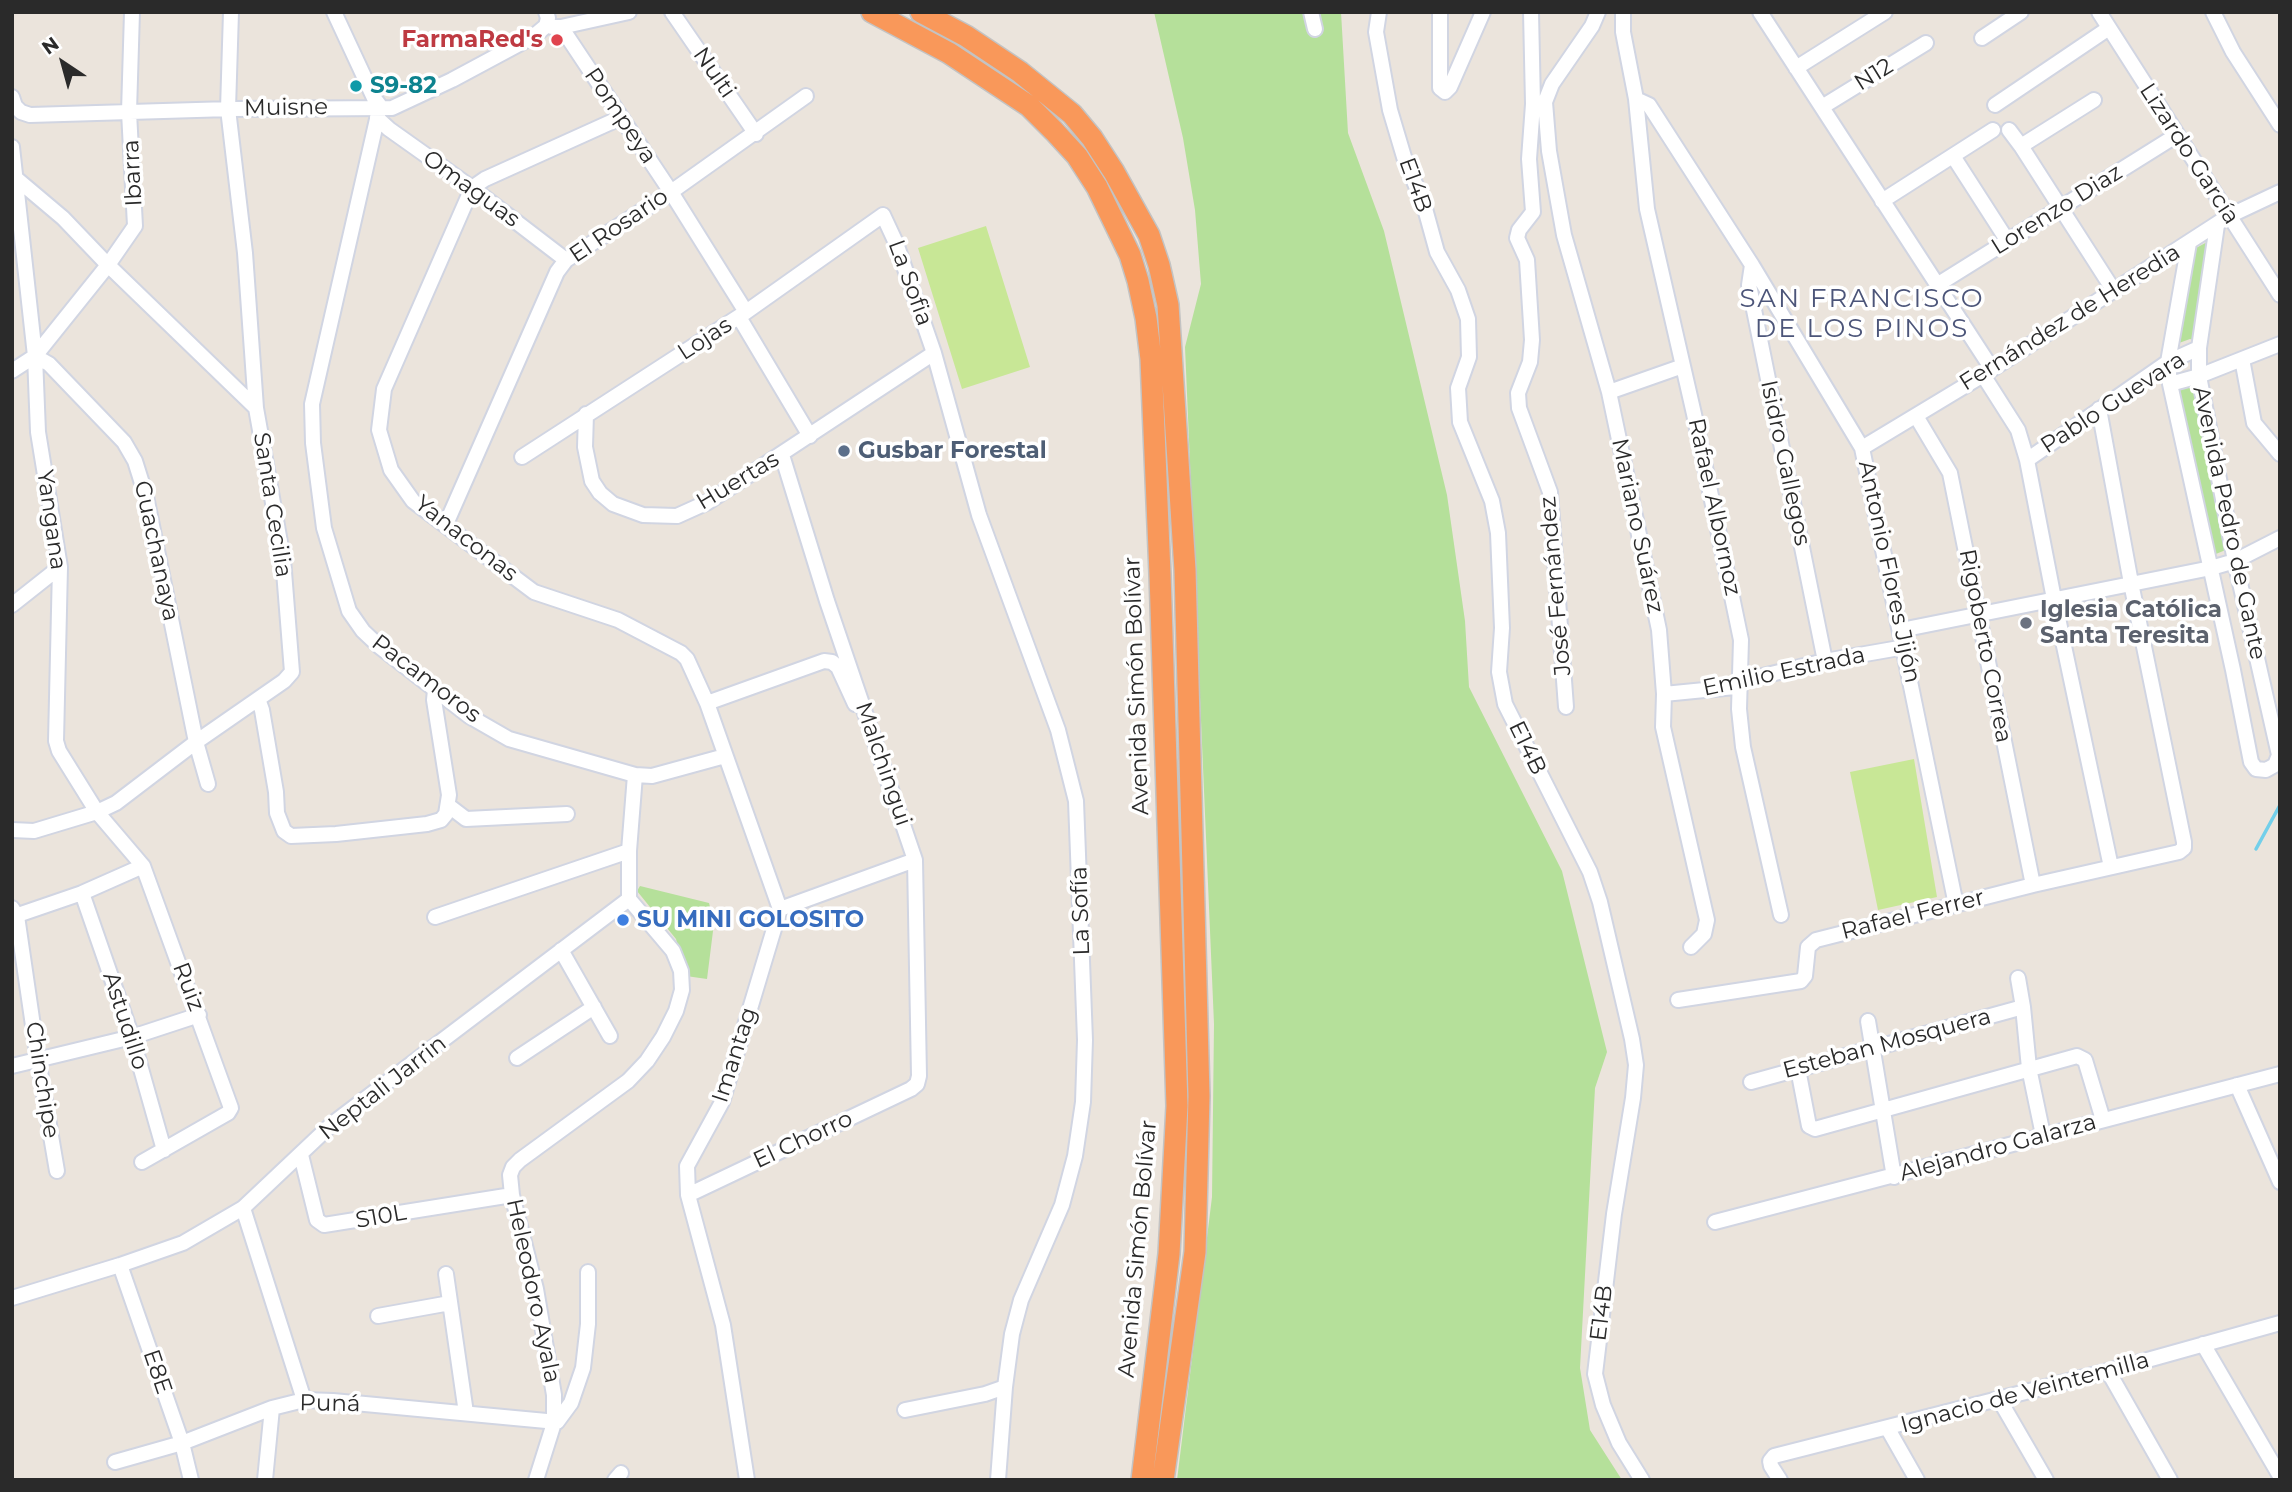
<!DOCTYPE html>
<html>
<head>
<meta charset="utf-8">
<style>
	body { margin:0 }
	#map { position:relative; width:2292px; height:1492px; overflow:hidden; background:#ebe4dc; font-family:Montserrat,sans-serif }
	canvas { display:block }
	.frame { position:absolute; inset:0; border:14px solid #2a2a2a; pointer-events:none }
	.north { position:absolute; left:28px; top:28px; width:70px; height:70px; -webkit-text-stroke:5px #fff; paint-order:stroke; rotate:324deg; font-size:19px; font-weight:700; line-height:28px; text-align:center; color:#2a2a2a }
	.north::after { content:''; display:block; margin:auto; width:24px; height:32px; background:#2a2a2a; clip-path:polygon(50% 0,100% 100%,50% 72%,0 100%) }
</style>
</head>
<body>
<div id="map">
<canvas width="2292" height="1492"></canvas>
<div class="frame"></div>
<div class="north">N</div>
</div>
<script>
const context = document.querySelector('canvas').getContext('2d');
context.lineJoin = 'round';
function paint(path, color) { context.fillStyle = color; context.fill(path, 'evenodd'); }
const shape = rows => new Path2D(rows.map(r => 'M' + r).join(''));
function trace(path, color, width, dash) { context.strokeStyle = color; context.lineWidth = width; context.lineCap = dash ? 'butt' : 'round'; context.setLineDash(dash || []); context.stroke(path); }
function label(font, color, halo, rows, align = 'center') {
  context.font = font + ' Montserrat,sans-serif'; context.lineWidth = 7; context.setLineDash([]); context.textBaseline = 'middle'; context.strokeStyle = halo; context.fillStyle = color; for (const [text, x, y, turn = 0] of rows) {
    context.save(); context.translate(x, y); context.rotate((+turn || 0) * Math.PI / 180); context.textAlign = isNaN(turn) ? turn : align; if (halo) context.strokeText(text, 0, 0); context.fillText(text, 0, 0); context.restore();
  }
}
const green = shape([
	[1154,12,1341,12,1348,133,1384,231,1447,495,1465,621,1469,687,1562,871,1607,1052,1595,1088,1580,1368,1590,1430,1622,1480,1177,1480,1212,1197,1214,1024,1185,347,1201,284,1195,210,1183,138],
	[2211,240,2197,341,2190,339,2179,343,2196,248],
	[2197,384,2228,549,2211,556,2179,388],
	[640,886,709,903,714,923,707,979,686,976,676,939,637,891]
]);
const pitch = shape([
	[986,226,1030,367,962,389,918,248],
	[1914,759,1937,897,1878,910,1850,772]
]);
const stream = shape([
	[2256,849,2280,805]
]);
const minor = shape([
	[334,12,374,98,380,106],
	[672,12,756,134],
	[1311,12,1315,29],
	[1379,12,1376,32,1390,110,1404,157,1424,205,1437,252,1458,290,1468,319,1469,357,1458,388,1460,422,1492,501,1498,533,1502,628,1499,672,1505,704,1590,872,1600,902,1632,1039,1636,1065,1633,1098,1614,1214,1595,1374,1603,1405,1619,1443,1642,1480],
	[1440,12,1440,88,1445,92,1450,87,1483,12],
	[1531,12,1533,104,1529,159,1533,212,1519,230,1517,238,1527,260,1532,340,1530,362,1518,393,1519,408,1550,492,1566,707],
	[1598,12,1592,26,1552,84,1545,102,1549,151,1564,235,1609,392,1659,630,1664,694,1663,727,1707,920,1704,934,1691,947],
	[1623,12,1623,32,1636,99,1647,209,1694,414,1741,640,1739,709,1743,747,1781,915],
	[1760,12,1992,369],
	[2099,12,2280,295],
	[2213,12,2233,52,2280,125],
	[546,26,548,18,546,12],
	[552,27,561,27,629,12],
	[561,27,671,192,746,312],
	[1982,38,2021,12],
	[1796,68,1885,12],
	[12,97,15,106,21,112,30,115,230,109,392,108,452,80,534,36,546,26],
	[1636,99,1649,105,1752,265,1862,448,1956,905],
	[1995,105,2109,28],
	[380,106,312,404,313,443,324,528,349,611,363,631,380,647,469,716,509,739,635,775,652,776,725,756],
	[1822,107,1926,43],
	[377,118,389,129,472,188,566,260],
	[620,118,485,179,472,188,384,389,379,430,391,470,413,501,534,592,618,620,681,653,687,659,707,703,780,909,722,1102,687,1166,688,1195,723,1325,747,1480],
	[2009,130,2021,146,2114,291],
	[2021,146,2094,100],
	[12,147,35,356,38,432,60,567,56,741,59,751,97,812,143,866,231,1108,228,1113,142,1162],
	[1953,156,2007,240],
	[12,175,63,218,108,265,256,408],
	[1882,201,1993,130],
	[2189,243,2168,362,2170,384,2233,670,2251,762,2256,769,2266,770,2275,765,2279,755,2235,561,2199,376,2199,348,2217,225],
	[1752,265,1749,285,1825,661],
	[1937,285,2177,135],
	[739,317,810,436],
	[35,356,49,364,124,442,135,461,146,496,196,742,208,784],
	[2242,359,2254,423,2280,454],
	[12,371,35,356,108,265,135,226,129,112,132,12],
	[1983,375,2018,430,2027,460,2054,599,2111,867],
	[2170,384,2199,376,2280,344],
	[1609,392,1683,366],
	[586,414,585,447,592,481,600,493,613,504,643,515,677,516,708,502,934,353],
	[1916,416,1950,473,2033,885],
	[1862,448,1983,375,2229,216,2280,192],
	[522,457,746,312,883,215,896,243,934,353,979,515,1058,730,1076,801,1085,1040,1083,1102,1075,1156,1062,1205,1021,1300,1012,1334,1005,1387,998,1480],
	[2027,460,2168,362,2199,348],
	[446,524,557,272,566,260,671,192,806,96],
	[12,605,60,567],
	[1901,630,2211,568,2235,561,2280,538],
	[1664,694,1735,687,1746,680,1825,661,1905,647],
	[258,699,262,710,276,792,277,813,284,831,291,836,336,834,427,824,441,820,446,814,449,795,434,700,435,690],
	[707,703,824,661,832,662,838,667,855,704],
	[449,806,466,819,567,814],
	[12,830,34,831,97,812,116,803,196,742,284,681,292,672,283,559,256,408,245,253,228,109,231,12],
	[82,893,132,1037,164,1150],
	[629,899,629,851,635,775],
	[12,908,17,916,38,1060,57,1171],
	[780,909,915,860],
	[12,917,82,893,143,866],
	[435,917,629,851],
	[561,950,610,1036],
	[2018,978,2023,1007,2029,1068,2043,1135],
	[1678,1000,1801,981,1805,976,1808,947,1816,940,2033,885,2179,852,2184,848,2184,842,2131,583,2099,409],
	[1868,1021,1894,1177],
	[517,1058,594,1007],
	[12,1066,132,1037,199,1015],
	[1798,1069,1809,1126,1815,1129,2077,1056,2085,1060,2103,1120],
	[1751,1082,2023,1007],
	[2237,1085,2280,1182],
	[301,1155,317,1220,324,1225,512,1195],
	[688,1195,911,1089,917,1084,919,1076,915,860,827,601,782,455],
	[243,1208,304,1400],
	[1715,1222,2280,1074],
	[120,1265,182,1443,191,1480],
	[446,1274,466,1413],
	[12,1298,120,1265,183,1243,243,1208,332,1124,629,899],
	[378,1316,450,1303],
	[2203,1344,2280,1476],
	[2108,1371,2170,1480],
	[1999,1399,2046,1480],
	[905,1410,985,1394,1005,1387],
	[1888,1429,1917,1480],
	[115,1462,182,1443,272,1408,304,1400,333,1401,557,1422,571,1403,583,1368,588,1324,588,1272],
	[265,1480,272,1408],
	[536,1480,554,1423,554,1395,536,1289,512,1195,510,1175,513,1167,520,1160,628,1081,647,1061,663,1037,676,1011,682,990,681,971,673,951,629,899],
	[615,1480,621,1473],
	[1780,1480,1771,1466,1770,1461,1774,1456,2108,1371,2280,1323]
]);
const highway = shape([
	[872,12,949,53,1029,106,1054,131,1077,156,1097,187,1130,255,1138,281,1146,318,1151,359,1160,574,1177,1106,1169,1254,1142,1480],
	[921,12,966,36,1020,72,1072,114,1092,138,1114,172,1149,235,1159,265,1168,305,1185,570,1199,1096,1195,1252,1163,1480]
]);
const markers = [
	[557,40,7,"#e0444e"],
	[356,86,7,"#0f9aa8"],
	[844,451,7,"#5c6f8a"],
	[2026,623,7,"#6b7280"],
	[623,920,7,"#3f7fe0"]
];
const healthNames = [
	["FarmaRed's",543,40]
];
const streetNames = [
	["Nulti",714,73,55],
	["N12",1874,75,-32],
	["Muisne",286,108,-1],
	["Pompeya",620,116,56],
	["Lizardo García",2189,154,57],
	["Ibarra",133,173,-93],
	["E14B",1415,185,70],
	["Omaguas",471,189,36],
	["Lorenzo Diaz",2057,210,-32],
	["El Rosario",619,226,-34],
	["La Sofia",910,283,70],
	["Fernández de Heredia",2070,318,-32],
	["Lojas",705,339,-33],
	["Pablo Guevara",2113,403,-33],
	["Isidro Gallegos",1785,463,78],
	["Huertas",738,481,-31],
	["Santa Cecilia",272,505,81],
	["Rafael Albornoz",1714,507,78],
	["Yangana",51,520,82],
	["Avenida Pedro de Gante",2229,523,78],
	["Mariano Suárez",1637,526,78],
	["Yanaconas",466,539,38],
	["Guachanaya",156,551,78],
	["Antonio Flores Jijón",1889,572,78],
	["José Fernández",1556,586,-95],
	["Rigoberto Correa",1985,646,79],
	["Emilio Estrada",1784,672,-12],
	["Pacamoros",426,679,37],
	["Avenida Simón Bolívar",1137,686,-92],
	["E14B",1527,748,64],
	["Malchingui",883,764,71],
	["La Sofía",1081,911,-92],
	["Rafael Ferrer",1913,915,-14],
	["Ruiz",188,987,69],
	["Astudillo",125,1021,72],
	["Esteban Mosquera",1887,1044,-15],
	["Imantag",735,1055,-72],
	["Chinchipe",42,1080,81],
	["Neptali Jarrin",383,1088,-38],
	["El Chorro",803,1140,-25],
	["Alejandro Galarza",1998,1148,-15],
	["S10L",381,1217,-10],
	["Avenida Simón Bolívar",1138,1249,-85],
	["Heleodoro Ayala",533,1291,78],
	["E14B",1602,1313,-83],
	["E8E",157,1372,71],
	["Ignacio de Veintemilla",2025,1393,-15],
	["Puná",330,1404,1]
];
const cultureNames = [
	["S9-82",370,86]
];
const serviceNames = [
	["Gusbar Forestal",858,451]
];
const worshipNames = [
	["Iglesia Católica",2040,610],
	["Santa Teresita",2040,636]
];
const shopNames = [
	["SU MINI GOLOSITO",637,920]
];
const quarterNames = [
	["SAN FRANCISCO",1862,299],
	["DE LOS PINOS",1862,329]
];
paint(green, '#b5e09a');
paint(pitch, '#c8e796');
trace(stream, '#72cfea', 3.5);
trace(minor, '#d1d5e2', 18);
trace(highway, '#c3c3c3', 24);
trace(minor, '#fff', 14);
trace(highway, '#f9985a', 21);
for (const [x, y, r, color] of markers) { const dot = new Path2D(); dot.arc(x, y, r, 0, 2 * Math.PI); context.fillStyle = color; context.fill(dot); trace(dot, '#fff', 2.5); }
label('bold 23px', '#be3a42', '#fff', healthNames, 'right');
label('23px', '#2a2a2a', '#fff', streetNames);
label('bold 23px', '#0d838f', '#fff', cultureNames, 'left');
label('bold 23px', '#4e5e75', '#fff', serviceNames, 'left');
label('bold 23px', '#5b616d', '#fff', worshipNames, 'left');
label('bold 23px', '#366cbe', '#fff', shopNames, 'left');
context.letterSpacing = '2px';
label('26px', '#4c5579', '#fff', quarterNames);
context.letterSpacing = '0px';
</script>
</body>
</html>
